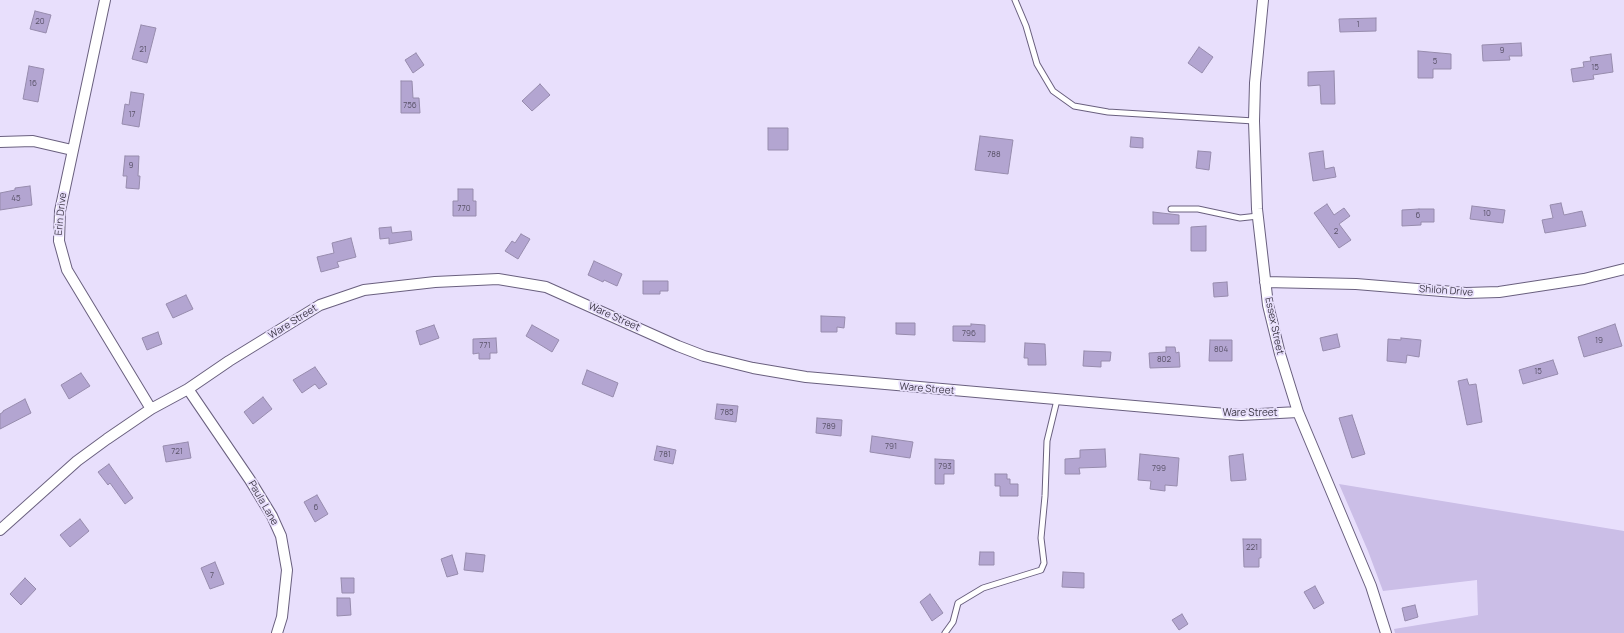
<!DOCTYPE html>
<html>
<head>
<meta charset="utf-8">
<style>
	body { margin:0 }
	canvas { display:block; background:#e8dffc }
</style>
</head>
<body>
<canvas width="1624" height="633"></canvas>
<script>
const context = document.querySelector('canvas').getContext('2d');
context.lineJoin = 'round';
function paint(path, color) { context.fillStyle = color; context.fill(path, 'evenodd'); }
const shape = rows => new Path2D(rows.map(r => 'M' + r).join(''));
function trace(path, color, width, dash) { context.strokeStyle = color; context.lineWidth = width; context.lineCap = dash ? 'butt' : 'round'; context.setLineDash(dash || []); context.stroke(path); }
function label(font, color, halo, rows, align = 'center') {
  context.font = font + ' Manrope,sans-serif'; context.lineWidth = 3.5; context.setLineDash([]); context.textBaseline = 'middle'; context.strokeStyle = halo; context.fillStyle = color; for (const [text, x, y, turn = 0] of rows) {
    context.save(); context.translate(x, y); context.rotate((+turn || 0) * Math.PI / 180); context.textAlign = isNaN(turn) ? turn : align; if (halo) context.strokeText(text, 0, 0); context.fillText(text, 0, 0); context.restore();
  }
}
const green = shape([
	[1339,484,1624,531,1624,633,1395,633,1394,629,1478,615,1477,580,1383,591,1368,551]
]);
const building = shape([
	[35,11,51,15,46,33,30,29,35,11],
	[1376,18,1376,31,1340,32,1339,19,1376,18],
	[141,25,156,28,147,63,132,59,141,25],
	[1521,43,1522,56,1509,56,1510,60,1483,61,1482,45,1521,43],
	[1199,47,1213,57,1202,73,1188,63,1199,47],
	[1418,51,1451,54,1451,69,1433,69,1433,78,1418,78,1418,51],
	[416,53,424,65,413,73,405,60,416,53],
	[1611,54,1613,72,1593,75,1594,79,1573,82,1571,69,1584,67,1583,62,1591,61,1590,57,1611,54],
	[29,66,44,69,38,102,23,99,29,66],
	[1334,71,1335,104,1321,104,1320,85,1308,86,1308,72,1334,71],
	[401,81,412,81,413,98,419,98,420,113,401,113,401,81],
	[540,84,550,95,532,111,522,101,540,84],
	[131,92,144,94,139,127,122,124,125,104,129,105,131,92],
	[768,128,788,128,788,150,768,150,768,128],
	[980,136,1013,140,1008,174,975,170,980,136],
	[1131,137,1143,138,1143,148,1130,147,1131,137],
	[1198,151,1211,152,1209,170,1196,168,1198,151],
	[1323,151,1325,169,1334,167,1336,177,1313,181,1309,153,1323,151],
	[125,156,139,156,138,176,140,176,139,189,126,188,127,176,123,176,125,156],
	[30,186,32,205,0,210,0,193,15,190,15,188,30,186],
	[458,189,473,189,473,201,476,201,476,216,453,216,453,201,458,201,458,189],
	[1561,203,1564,215,1582,211,1586,226,1545,233,1542,220,1553,218,1550,205,1561,203],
	[1327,204,1334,215,1344,208,1350,216,1339,224,1351,240,1339,248,1314,213,1327,204],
	[1472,206,1505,210,1503,223,1470,219,1472,206],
	[1419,209,1434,209,1434,222,1421,222,1421,225,1402,226,1402,210,1419,209],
	[1153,212,1179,215,1179,224,1153,224,1153,212],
	[1206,226,1206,251,1191,251,1191,227,1206,226],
	[391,227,392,233,411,231,412,240,389,244,389,238,380,239,379,228,391,227],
	[521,234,530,239,518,259,505,251,512,241,515,243,521,234],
	[351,238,356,257,337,262,339,267,321,272,317,257,334,253,332,243,351,238],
	[594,261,622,274,617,286,604,280,603,282,588,275,594,261],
	[643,281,668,281,668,291,660,291,660,294,643,294,643,281],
	[1227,282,1228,296,1214,297,1213,283,1227,282],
	[186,295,193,309,173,318,166,304,186,295],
	[821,316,845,317,844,328,837,327,837,332,821,332,821,316],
	[896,323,915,323,915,335,896,334,896,323],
	[971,324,985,325,985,342,953,341,953,326,971,326,971,324],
	[1615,324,1622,346,1584,357,1578,337,1615,324],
	[434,325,439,338,420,345,416,331,434,325],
	[532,325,559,340,552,352,526,336,532,325],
	[158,332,162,344,147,350,142,338,158,332],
	[1337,334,1340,347,1323,351,1320,338,1337,334],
	[496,338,497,353,490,353,490,359,479,359,479,353,473,354,473,339,496,338],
	[1401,338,1421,340,1419,357,1407,355,1406,363,1387,361,1388,339,1401,340,1401,338],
	[1210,340,1232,340,1232,361,1209,361,1210,340],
	[1025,343,1045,344,1046,365,1028,365,1028,358,1024,358,1025,343],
	[1166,347,1175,347,1176,353,1179,352,1180,367,1150,368,1149,353,1166,352,1166,347],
	[1084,351,1111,352,1110,361,1101,361,1101,367,1083,366,1084,351],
	[1553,360,1558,374,1523,384,1519,370,1553,360],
	[315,367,327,384,319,389,315,384,302,393,293,380,315,367],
	[587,370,618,383,613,397,582,384,587,370],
	[81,373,90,386,69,399,61,385,81,373],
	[1467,379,1469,385,1476,384,1482,422,1467,425,1458,381,1467,379],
	[263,397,272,409,253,424,244,412,263,397],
	[25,399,31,413,0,429,0,414,3,412,3,411,25,399],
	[717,404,738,406,736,422,715,419,717,404],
	[1352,415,1365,454,1352,458,1339,418,1352,415],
	[817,418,842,420,841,436,816,433,817,418],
	[872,436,913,442,910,458,870,452,872,436],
	[188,442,191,458,166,462,163,446,188,442],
	[657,446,676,450,673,464,654,460,657,446],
	[1105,449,1106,467,1079,468,1080,474,1065,474,1065,459,1080,458,1080,450,1105,449],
	[1140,454,1179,458,1177,486,1165,485,1165,491,1150,489,1151,481,1138,480,1140,454],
	[1243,454,1246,480,1231,481,1229,456,1243,454],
	[935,459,954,460,954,474,944,474,944,484,935,484,935,459],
	[109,464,133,498,125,504,110,483,108,485,98,472,109,464],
	[995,474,1007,474,1007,479,1010,479,1010,484,1018,484,1018,496,1000,496,1000,486,995,486,995,474],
	[317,495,328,514,315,522,304,502,317,495],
	[80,519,89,531,70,547,60,535,80,519],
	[1243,539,1261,539,1261,558,1259,558,1259,567,1244,567,1243,539],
	[980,552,994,552,994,565,979,565,980,552],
	[466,553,485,555,483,572,464,570,466,553],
	[452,555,458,574,447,577,441,559,452,555],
	[215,562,224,584,210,589,201,568,215,562],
	[1063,572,1084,573,1084,588,1062,587,1063,572],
	[25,578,36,589,21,605,10,594,25,578],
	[341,578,354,578,354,593,342,593,341,578],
	[1315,586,1324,603,1314,609,1304,592,1315,586],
	[930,594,943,613,932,621,920,602,930,594],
	[337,598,350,598,351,615,337,616,337,598],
	[1415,605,1418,617,1405,621,1402,608,1415,605],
	[1182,614,1188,624,1179,630,1172,620,1182,614]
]);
const service = shape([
	[1015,0,1026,26,1037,64,1053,91,1074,106,1108,112,1254,121],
	[1171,209,1198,209,1240,218,1258,216],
	[945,633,953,622,958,603,983,588,1041,570,1044,563,1041,538,1045,496,1047,441,1057,400]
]);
const minor = shape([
	[105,0,60,211,59,241,67,270,151,409],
	[1263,0,1255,83,1254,121,1257,209,1268,305,1280,354,1298,412,1371,586,1386,633],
	[0,142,33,141,72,150],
	[1265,282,1356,284,1466,293,1499,292,1584,279,1624,269],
	[188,389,250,480,272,516,281,536,287,570,282,617,277,633],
	[0,530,77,461,107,439,151,409,188,389,229,361,320,305,364,290,435,282,498,279,546,287,678,346,704,356,753,368,806,377,1214,413,1241,415,1298,412]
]);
const numberNames = [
	["20",40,22],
	["1",1358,25],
	["21",143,50],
	["9",1502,51],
	["5",1435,62],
	["15",1595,68],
	["16",33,84],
	["756",410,106],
	["17",132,115],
	["788",994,155],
	["9",131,166],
	["45",16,199],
	["770",464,209],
	["10",1487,214],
	["6",1418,216],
	["2",1336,232],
	["796",969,334],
	["19",1599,341],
	["771",485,346],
	["804",1221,350],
	["802",1164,360],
	["15",1538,372],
	["785",727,413],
	["789",829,427],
	["791",891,447],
	["721",177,452],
	["781",665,455],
	["793",945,467],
	["799",1159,469],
	["6",316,508],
	["221",1252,548],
	["7",212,576]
];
const streetNames = [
	["Erin Drive",61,214,-84],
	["Shiloh Drive",1446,291,4],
	["Ware Street",614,317,24],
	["Ware Street",293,322,-32],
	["Essex Street",1274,326,78],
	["Ware Street",927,389,5],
	["Ware Street",1250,413],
	["Paula Lane",263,503,60]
];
paint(green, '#cbbee7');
paint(building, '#b3a5d1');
trace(building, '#978cad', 1);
trace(service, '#6a607f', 7);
trace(minor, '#6a607f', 12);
trace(service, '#fff', 5);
trace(minor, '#fff', 10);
label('8px', '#5a5369', null, numberNames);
label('10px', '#3d3846', '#e8dffc', streetNames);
</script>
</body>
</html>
